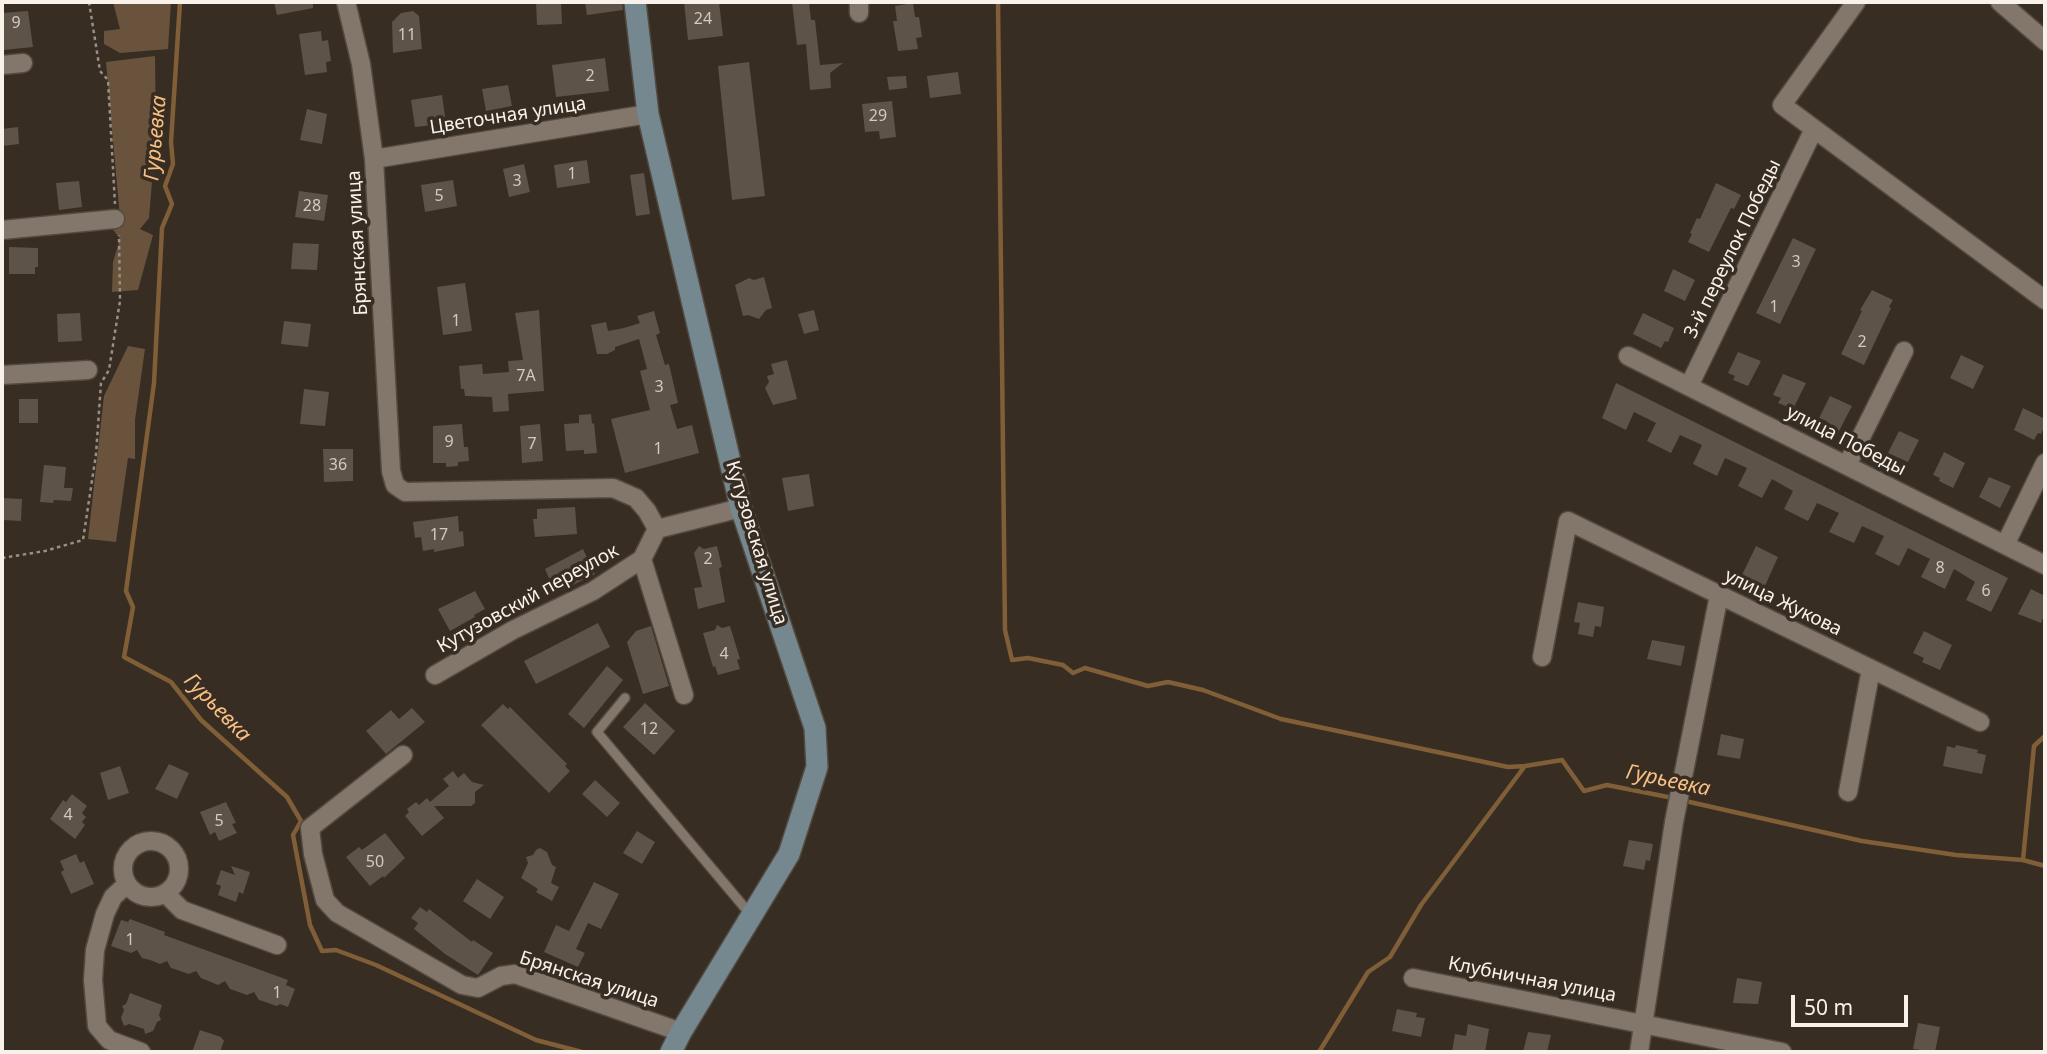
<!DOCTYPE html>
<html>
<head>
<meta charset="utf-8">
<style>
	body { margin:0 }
	#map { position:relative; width:2047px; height:1054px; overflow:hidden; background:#372d22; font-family:"Noto Sans",sans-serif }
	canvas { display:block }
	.frame { position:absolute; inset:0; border:4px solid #f8f2eb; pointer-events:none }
	.scale { position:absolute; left:1791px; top:995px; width:117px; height:32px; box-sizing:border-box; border:4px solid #f8f2eb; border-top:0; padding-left:9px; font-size:21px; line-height:24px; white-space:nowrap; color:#f8f2eb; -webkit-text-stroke:5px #372d22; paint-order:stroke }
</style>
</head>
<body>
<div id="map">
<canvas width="2047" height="1054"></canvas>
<div class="frame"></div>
<div class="scale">50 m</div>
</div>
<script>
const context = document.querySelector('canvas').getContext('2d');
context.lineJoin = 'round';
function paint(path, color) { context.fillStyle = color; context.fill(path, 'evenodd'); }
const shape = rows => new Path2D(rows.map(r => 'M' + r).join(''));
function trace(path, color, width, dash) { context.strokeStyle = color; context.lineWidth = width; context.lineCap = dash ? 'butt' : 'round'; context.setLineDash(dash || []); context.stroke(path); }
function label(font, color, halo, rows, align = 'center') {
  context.font = font + ' "Noto Sans",sans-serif'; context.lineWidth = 7; context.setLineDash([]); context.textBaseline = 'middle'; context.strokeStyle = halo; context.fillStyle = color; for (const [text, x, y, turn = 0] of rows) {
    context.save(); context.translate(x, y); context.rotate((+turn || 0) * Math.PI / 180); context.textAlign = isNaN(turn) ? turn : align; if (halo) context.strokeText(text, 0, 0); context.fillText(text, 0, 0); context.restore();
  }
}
const green = shape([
	[113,2,171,2,168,49,120,53,104,44,104,31,120,29],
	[155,56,156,133,149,218,140,229,153,235,138,290,112,292,113,262,120,239,109,224,120,218,106,62],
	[128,346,145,349,135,420,135,459,128,458,116,542,88,539,104,396]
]);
const stream = shape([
	[180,2,171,142,173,164,165,186,172,204,162,228,154,383,126,591,133,607,124,657,171,682,201,720,287,797,301,821,293,835,310,925,322,951,336,950,376,965,536,1040,582,1052],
	[998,2,1005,630,1012,660,1028,658,1063,665,1073,673,1085,668,1148,686,1168,682,1203,690,1281,719,1508,767,1525,766],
	[1681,800,1862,841,1956,855,2023,860,2045,866],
	[2023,860,2034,746,2045,736],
	[1319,1052,1368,972,1390,957,1421,905,1525,766,1562,760,1584,791,1607,785,1673,798]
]);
const building = shape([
	[274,2,313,2,313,8,277,15],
	[536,2,561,2,562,24,537,25],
	[585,2,622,2,623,10,587,15],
	[684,2,719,2,723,36,688,40],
	[792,2,809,2,811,20,815,20,820,65,843,63,830,73,831,88,810,90,806,44,797,45],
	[913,3,915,17,919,17,922,37,916,38,918,49,898,51,893,21,897,21,895,6],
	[28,11,33,47,4,50,2,13],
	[413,11,419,16,422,49,393,53,392,22,401,13],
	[321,31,322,41,328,40,331,61,326,62,327,72,305,75,299,34],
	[605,58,609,91,556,97,552,65],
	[749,62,765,196,732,200,718,66],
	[958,72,961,94,930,98,927,76],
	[906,76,907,88,889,90,887,77],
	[508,85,512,106,486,111,482,89],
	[442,95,445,117,434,119,435,125,415,127,411,100],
	[892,101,896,137,880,139,879,131,865,132,862,104],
	[307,109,327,114,322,144,300,140],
	[18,127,19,144,2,146,2,129],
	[587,160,590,183,557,188,554,165],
	[524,164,530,192,509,197,503,169],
	[644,173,650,214,636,216,630,175],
	[453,180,457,206,425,212,421,185],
	[79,181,82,207,59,210,56,183],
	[1716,183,1741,195,1734,209,1731,208,1709,252,1688,242,1692,234,1690,233,1697,218,1700,219],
	[299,191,328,195,324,221,295,217],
	[1793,238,1816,249,1780,324,1756,313],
	[293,243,319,244,317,270,291,269],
	[9,247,38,248,38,267,35,267,35,274,9,274],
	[1673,269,1695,280,1685,301,1664,291],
	[764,277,772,308,766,310,759,319,748,315,743,316,735,285,749,278,754,280],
	[465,283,472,331,443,335,437,287],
	[1872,290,1893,300,1889,307,1891,308,1864,365,1841,354,1862,311,1860,310],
	[539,310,544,391,508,394,509,411,493,412,492,397,465,396,464,389,461,389,459,366,482,364,483,374,509,372,508,361,523,360,515,313],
	[814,310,819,330,804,334,798,314],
	[654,311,660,333,656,335,665,365,669,364,678,403,670,405,677,429,692,425,699,453,625,473,611,419,650,410,640,371,647,369,639,339,615,347,615,350,607,354,597,354,591,325,606,322,608,331,624,328,640,323,637,316],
	[80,313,82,341,58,342,57,314],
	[1643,313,1674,328,1668,342,1665,341,1661,348,1633,334],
	[284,321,311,324,308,347,281,344],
	[1738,352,1761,361,1748,386,1733,380,1735,376,1728,373],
	[1961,355,1984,366,1973,389,1950,378],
	[787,360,797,399,773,405,765,388,769,382,767,376,774,374,771,364],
	[1783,374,1806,383,1793,409,1778,403,1781,398,1773,395],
	[1616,383,2008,578,1991,612,1966,600,1975,582,1954,569,1945,589,1921,577,1930,559,1908,548,1899,566,1875,554,1884,536,1862,526,1854,543,1829,532,1839,513,1817,503,1808,521,1784,509,1793,491,1772,479,1762,498,1738,486,1747,468,1725,458,1717,476,1693,464,1702,445,1680,435,1671,453,1647,441,1656,423,1634,412,1626,430,1602,418],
	[304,389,329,392,325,426,300,424],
	[1830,396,1852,406,1839,431,1824,426,1827,421,1819,418],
	[19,399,38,399,38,423,19,423],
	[2023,408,2045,419,2045,425,2041,434,2038,433,2034,440,2014,430],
	[591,414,592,424,594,423,597,453,584,454,584,450,566,451,564,424,579,423,579,415],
	[462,424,464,447,468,447,469,461,458,462,458,466,446,467,446,463,433,463,433,426],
	[540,424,543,461,522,463,520,426],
	[1899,431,1919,440,1908,462,1888,453],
	[323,449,353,449,353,481,324,482],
	[1944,452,1965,463,1953,488,1939,481,1940,478,1933,475],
	[44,465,66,467,64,488,73,488,71,501,54,500,53,503,40,502],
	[809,474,814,506,788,511,782,478],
	[1989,477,2011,486,2000,508,1979,497],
	[2,498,22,499,21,521,2,520],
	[575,507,577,534,535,537,533,519,537,519,537,509],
	[458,516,459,532,463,531,464,546,434,552,434,549,423,551,421,537,415,538,413,522],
	[699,546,704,549,717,546,722,567,719,568,725,602,698,609,694,588,702,587,694,553],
	[1756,546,1778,557,1764,588,1741,577],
	[583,549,595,574,561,591,556,583,552,585,545,569],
	[2031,589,2045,596,2045,613,2041,623,2018,614],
	[475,591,485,609,474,615,475,617,450,631,438,609],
	[1578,602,1604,607,1601,627,1595,626,1593,637,1578,634,1580,623,1574,622],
	[598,623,610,647,536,684,524,661],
	[717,625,722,628,730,626,740,659,737,660,740,669,718,675,715,666,713,667,703,633,715,630],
	[651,626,669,686,643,694,627,642,636,631],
	[1924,631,1952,645,1940,670,1922,662,1924,658,1913,653],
	[1652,640,1685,646,1681,666,1647,659],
	[607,666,623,680,584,728,568,714],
	[645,703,675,731,654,755,623,727],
	[503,704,508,709,510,707,567,764,565,766,570,771,549,793,481,725],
	[412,708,425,722,386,754,366,731,391,710,399,719],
	[1721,734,1744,739,1740,759,1717,755],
	[1956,745,1978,750,1977,753,1986,755,1982,774,1943,766,1947,746,1955,748],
	[169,764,189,773,177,799,155,789],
	[120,766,129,793,108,800,100,773],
	[453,771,458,778,464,773,472,782,484,785,475,792,475,803,471,806,434,806,444,818,422,836,405,816,409,812,407,809,416,802,419,805,427,798,430,802,449,786,443,779],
	[595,780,620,803,607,817,582,794],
	[72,794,87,806,82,813,86,817,82,822,85,825,75,839,50,819,63,800,66,802],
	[226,802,236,823,232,824,237,833,219,841,215,832,210,835,200,812],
	[637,831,655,842,642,864,623,853],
	[385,833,405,858,384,878,383,876,370,886,346,857,359,847,362,850],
	[1629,840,1653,844,1650,861,1646,860,1644,870,1623,866],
	[540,848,547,852,552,865,556,867,551,883,559,887,552,901,536,892,538,889,521,878,528,863,526,857,533,855,536,850],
	[76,854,80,863,84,861,94,884,71,894,61,872,64,870,60,861],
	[231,866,250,872,243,894,239,892,236,902,218,895,221,886,216,884,221,870,235,875],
	[477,879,504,897,490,919,463,901],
	[594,882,619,894,601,929,588,923,576,949,585,953,578,967,544,952,556,925,569,931],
	[420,907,427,912,429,909,472,942,473,940,493,953,478,975,445,954,414,929,418,923,411,918],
	[130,919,165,932,164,935,288,980,286,985,295,989,288,1007,280,1004,277,1006,259,1000,254,992,247,995,230,989,225,981,218,985,201,978,196,971,189,974,171,968,167,961,160,964,150,960,142,958,137,950,131,953,111,946,121,920,128,922],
	[1737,978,1762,982,1758,1004,1733,1003],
	[130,993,162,1005,159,1015,161,1020,157,1022,153,1031,145,1034,144,1029,129,1024,124,1026,121,1018,124,1010,122,1006,126,1004],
	[1397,1009,1417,1013,1416,1017,1425,1018,1421,1037,1392,1031],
	[1918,1023,1940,1027,1935,1052,1913,1049],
	[1468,1024,1489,1029,1485,1052,1452,1052,1455,1034,1466,1036],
	[200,1030,221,1037,224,1041,220,1052,192,1052],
	[1528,1032,1551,1035,1547,1052,1523,1052]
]);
const path = shape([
	[89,2,100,71,108,80,115,204],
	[2,558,45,551,83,540,96,454,101,383,109,370,120,301,119,235]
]);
const lane = shape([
	[625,698,597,732,750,914]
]);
const street = shape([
	[346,2,361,64,374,159,391,471,395,485,405,492,613,488,636,498,647,511,657,529,642,559,593,591,513,630,435,675],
	[859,2,859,13],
	[1856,2,1782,105,2045,300],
	[2000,2,2045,41],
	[2,65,23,63],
	[374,159,648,114],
	[2,230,115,219],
	[1628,356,2045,565],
	[2,375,88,370],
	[1689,386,1814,129],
	[1847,465,1904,351],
	[657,529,741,508],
	[2005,545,2045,463],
	[642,559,684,695],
	[1542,657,1568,521,1980,722],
	[403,755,310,828,313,854,325,900,337,913,462,985,478,988,501,976,515,974,681,1032],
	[1848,792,1871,669],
	'123 869a28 28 0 1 1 56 0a28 28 0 1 1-56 0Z',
	[127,884,113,897,105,914,95,950,93,980,97,1026,109,1040,141,1052],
	[166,894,182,910,277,945],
	[1413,978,1782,1052],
	[1639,1052,1674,822,1719,595]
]);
const secondary = shape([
	[635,2,648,114,741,508,815,728,817,767,789,854,681,1032,671,1052]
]);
const numberNames = [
	["24",703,19],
	["9",16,23],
	["11",407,35],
	["2",590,76],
	["29",878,116],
	["1",572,174],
	["3",517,181],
	["5",439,196],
	["28",312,206],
	["3",1796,262],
	["1",1774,307],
	["1",456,321],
	["2",1862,342],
	["7А",526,376],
	["3",659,387],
	["9",449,442],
	["7",532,444],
	["1",658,449],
	["36",338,465],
	["17",439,535],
	["2",708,559],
	["8",1940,568],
	["6",1986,591],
	["4",724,654],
	["12",649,729],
	["4",68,815],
	["5",219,821],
	["50",375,862],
	["1",130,940],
	["1",277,993]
];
const streetNames = [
	["Цветочная улица",508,116,-9],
	["Брянская улица",358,243,-93],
	["3-й переулок Победы",1733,249,-64],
	["улица Победы",1846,441,27],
	["Кутузовская улица",756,543,73],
	["Кутузовский переулок",528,599,-29],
	["улица Жукова",1783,603,26],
	["Брянская улица",589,980,18],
	["Клубничная улица",1532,980,11]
];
const waterNames = [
	["Гурьевка",156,138,-85],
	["Гурьевка",217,708,46],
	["Гурьевка",1668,781,12]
];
paint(green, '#69533c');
trace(stream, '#805e38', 4.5);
paint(building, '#5e5348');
trace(lane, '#524a41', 12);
trace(street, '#524a41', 21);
trace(secondary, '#524a41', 24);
trace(path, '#989087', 2.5, [3.5, 3.5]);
trace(lane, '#83776c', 9);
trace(street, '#83776c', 18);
trace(secondary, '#75878f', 21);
label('16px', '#d2cac2', null, numberNames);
label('19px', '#f8f2eb', '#372d22', streetNames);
label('italic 21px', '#f8bf84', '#372d22', waterNames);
</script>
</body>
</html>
